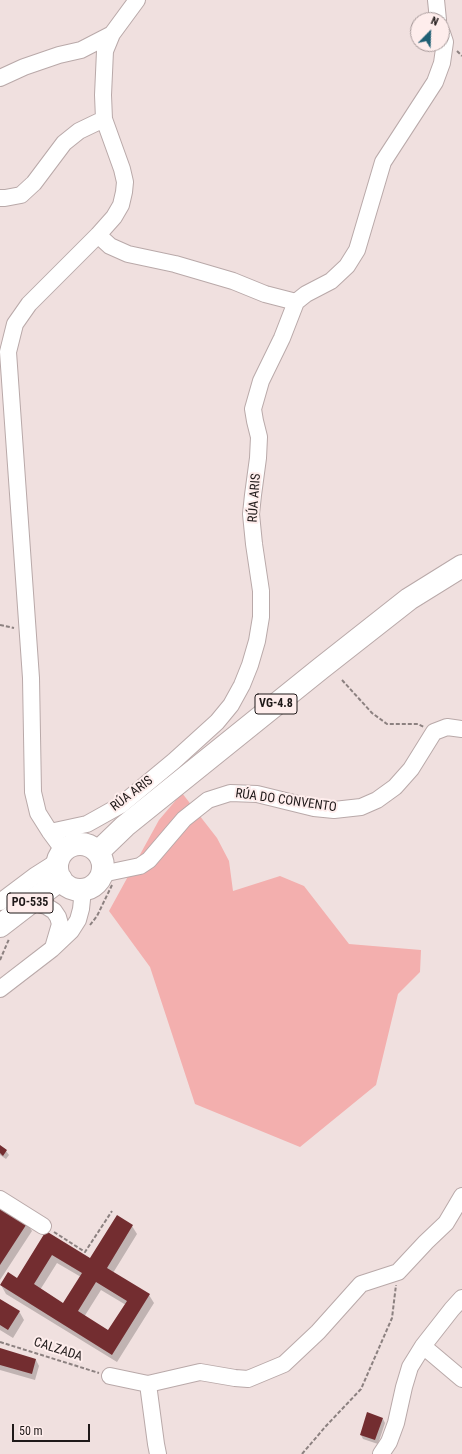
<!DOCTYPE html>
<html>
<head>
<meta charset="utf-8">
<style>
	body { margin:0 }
	#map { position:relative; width:462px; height:1454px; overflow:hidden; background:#f0e0df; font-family:"Roboto Condensed",sans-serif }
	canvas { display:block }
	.north { position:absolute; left:410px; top:12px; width:40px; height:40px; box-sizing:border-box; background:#feedec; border:1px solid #a59898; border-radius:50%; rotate:23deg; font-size:11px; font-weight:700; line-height:16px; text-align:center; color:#1f1919 }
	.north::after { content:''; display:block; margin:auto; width:14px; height:18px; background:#1f5f74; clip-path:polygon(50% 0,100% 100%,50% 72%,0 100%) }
	.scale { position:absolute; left:12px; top:1424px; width:78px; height:18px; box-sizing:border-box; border:2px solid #1f1919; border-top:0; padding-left:5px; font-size:12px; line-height:14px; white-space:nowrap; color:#1f1919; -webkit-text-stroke:3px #feedec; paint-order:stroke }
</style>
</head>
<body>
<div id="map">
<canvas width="462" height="1454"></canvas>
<div class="north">N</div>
<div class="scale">50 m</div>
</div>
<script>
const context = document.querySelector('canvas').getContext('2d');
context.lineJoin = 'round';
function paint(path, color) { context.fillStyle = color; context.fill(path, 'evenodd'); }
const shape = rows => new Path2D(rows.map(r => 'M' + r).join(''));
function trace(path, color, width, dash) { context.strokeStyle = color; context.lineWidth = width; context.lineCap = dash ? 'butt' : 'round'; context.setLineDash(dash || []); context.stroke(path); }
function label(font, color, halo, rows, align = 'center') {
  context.font = font + ' "Roboto Condensed",sans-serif'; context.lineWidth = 4; context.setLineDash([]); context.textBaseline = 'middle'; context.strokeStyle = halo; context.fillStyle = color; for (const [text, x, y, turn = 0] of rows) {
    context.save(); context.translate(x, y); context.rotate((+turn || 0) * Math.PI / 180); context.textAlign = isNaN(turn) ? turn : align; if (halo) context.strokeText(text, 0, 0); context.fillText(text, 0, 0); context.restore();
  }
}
const green = shape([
	[182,793,217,838,229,861,233,891,280,876,304,886,349,944,421,950,420,972,398,994,376,1085,300,1147,195,1104,150,967,109,911,159,820]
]);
const shadow = shape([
	[0,1146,6,1151,9,1155,6,1159,0,1155],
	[0,1205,27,1223,32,1231,0,1280],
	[117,1217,132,1226,137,1234,113,1273,149,1295,154,1303,117,1362,6,1294,1,1285,17,1279,47,1232,90,1260],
	[57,1263,81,1277,64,1304,40,1290],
	[101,1290,126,1305,109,1332,84,1317],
	[0,1300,19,1311,24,1320,13,1338,0,1330],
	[0,1349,36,1360,39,1366,35,1380,0,1370],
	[383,1419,385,1423,378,1444,363,1439,361,1435]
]);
const building = shape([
	[0,1145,7,1150,3,1156,0,1153],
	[0,1204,28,1222,0,1265],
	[117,1215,133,1225,107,1268,150,1294,112,1355,0,1285,8,1272,17,1278,46,1231,90,1258],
	[52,1255,82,1273,63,1303,34,1284],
	[96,1282,127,1301,108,1330,78,1311],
	[0,1299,20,1311,8,1330,0,1325],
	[0,1348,36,1359,32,1374,0,1365],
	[367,1412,383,1418,375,1440,360,1435]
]);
const path = shape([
	[457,51,462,56],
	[0,625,14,628],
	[342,680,372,713,387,724,418,724,424,727],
	[90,925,97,916,112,885],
	[0,960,9,939],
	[54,1232,85,1252,112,1211],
	[0,1342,99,1373],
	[302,1454,326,1426,361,1389,392,1318,396,1285]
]);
const minor = shape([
	[436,0,438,20],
	[0,78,24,67,59,55,81,50,112,34],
	[0,198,5,198,21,195,34,183,64,143,79,131,104,119],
	[98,235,110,246,128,254,175,264,233,281,265,294,296,302],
	[50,832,87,824,121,805,174,761,217,722,231,705,242,685,250,665,257,641,261,617,261,591,254,544,251,514,253,495,258,458,259,437,255,421,253,409,261,381,282,338,296,302,306,294,331,281,347,266,357,250,383,162,435,82,442,63,445,42,442,33],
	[64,851,50,832,38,813,33,792,31,678,8,352,15,324,29,304,98,235,114,217,121,205,124,192,125,182,122,169,104,119,103,95,105,51,112,34,137,0],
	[102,874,140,866,149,860,184,819,208,800,230,793,257,794,314,808,334,810,361,807,377,800,395,787,411,769,434,732,447,727,462,729],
	[0,902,36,875,58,861],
	[31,902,46,906,54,911,58,917,60,924,53,948],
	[0,989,52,949,71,931,78,920,81,909,83,890],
	[0,1199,43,1226],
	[423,1346,462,1379],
	[110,1376,148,1384,200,1372,235,1378,248,1379,284,1364,318,1332,361,1284,398,1272,426,1242,446,1223,462,1196],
	[148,1384,156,1444,158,1454],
	[381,1454,389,1442,396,1423,404,1387,410,1367,423,1346,452,1309,462,1298]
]);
const highway = shape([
	'57 867a23 23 0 1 1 46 0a23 23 0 1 1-46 0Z',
	[98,852,125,826,320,669,409,599,462,566],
	[0,926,61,879]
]);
const shields = [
	[276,704,42],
	[30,903,46]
];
const shieldNames = [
	["VG-4.8",276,704],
	["PO-535",30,903]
];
const streetNames = [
	["RÚA ARIS",255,498,-86],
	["RÚA ARIS",132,794,-37],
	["RÚA DO CONVENTO",286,801,8],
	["CALZADA",58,1350,18]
];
paint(green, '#f3afae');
paint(shadow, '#0003');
paint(building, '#732d30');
trace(minor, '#b9a9a9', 18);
trace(highway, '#b9a9a9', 24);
trace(path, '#8c8180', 2, [4, 2]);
trace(minor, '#fff', 16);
trace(highway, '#fff', 22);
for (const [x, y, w] of shields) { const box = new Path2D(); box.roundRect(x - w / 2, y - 10, w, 20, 3); context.fillStyle = '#feedec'; context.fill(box); trace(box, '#1f1919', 1); }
label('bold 12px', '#1f1919', null, shieldNames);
label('13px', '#1f1919', '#feedec', streetNames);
</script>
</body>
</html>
